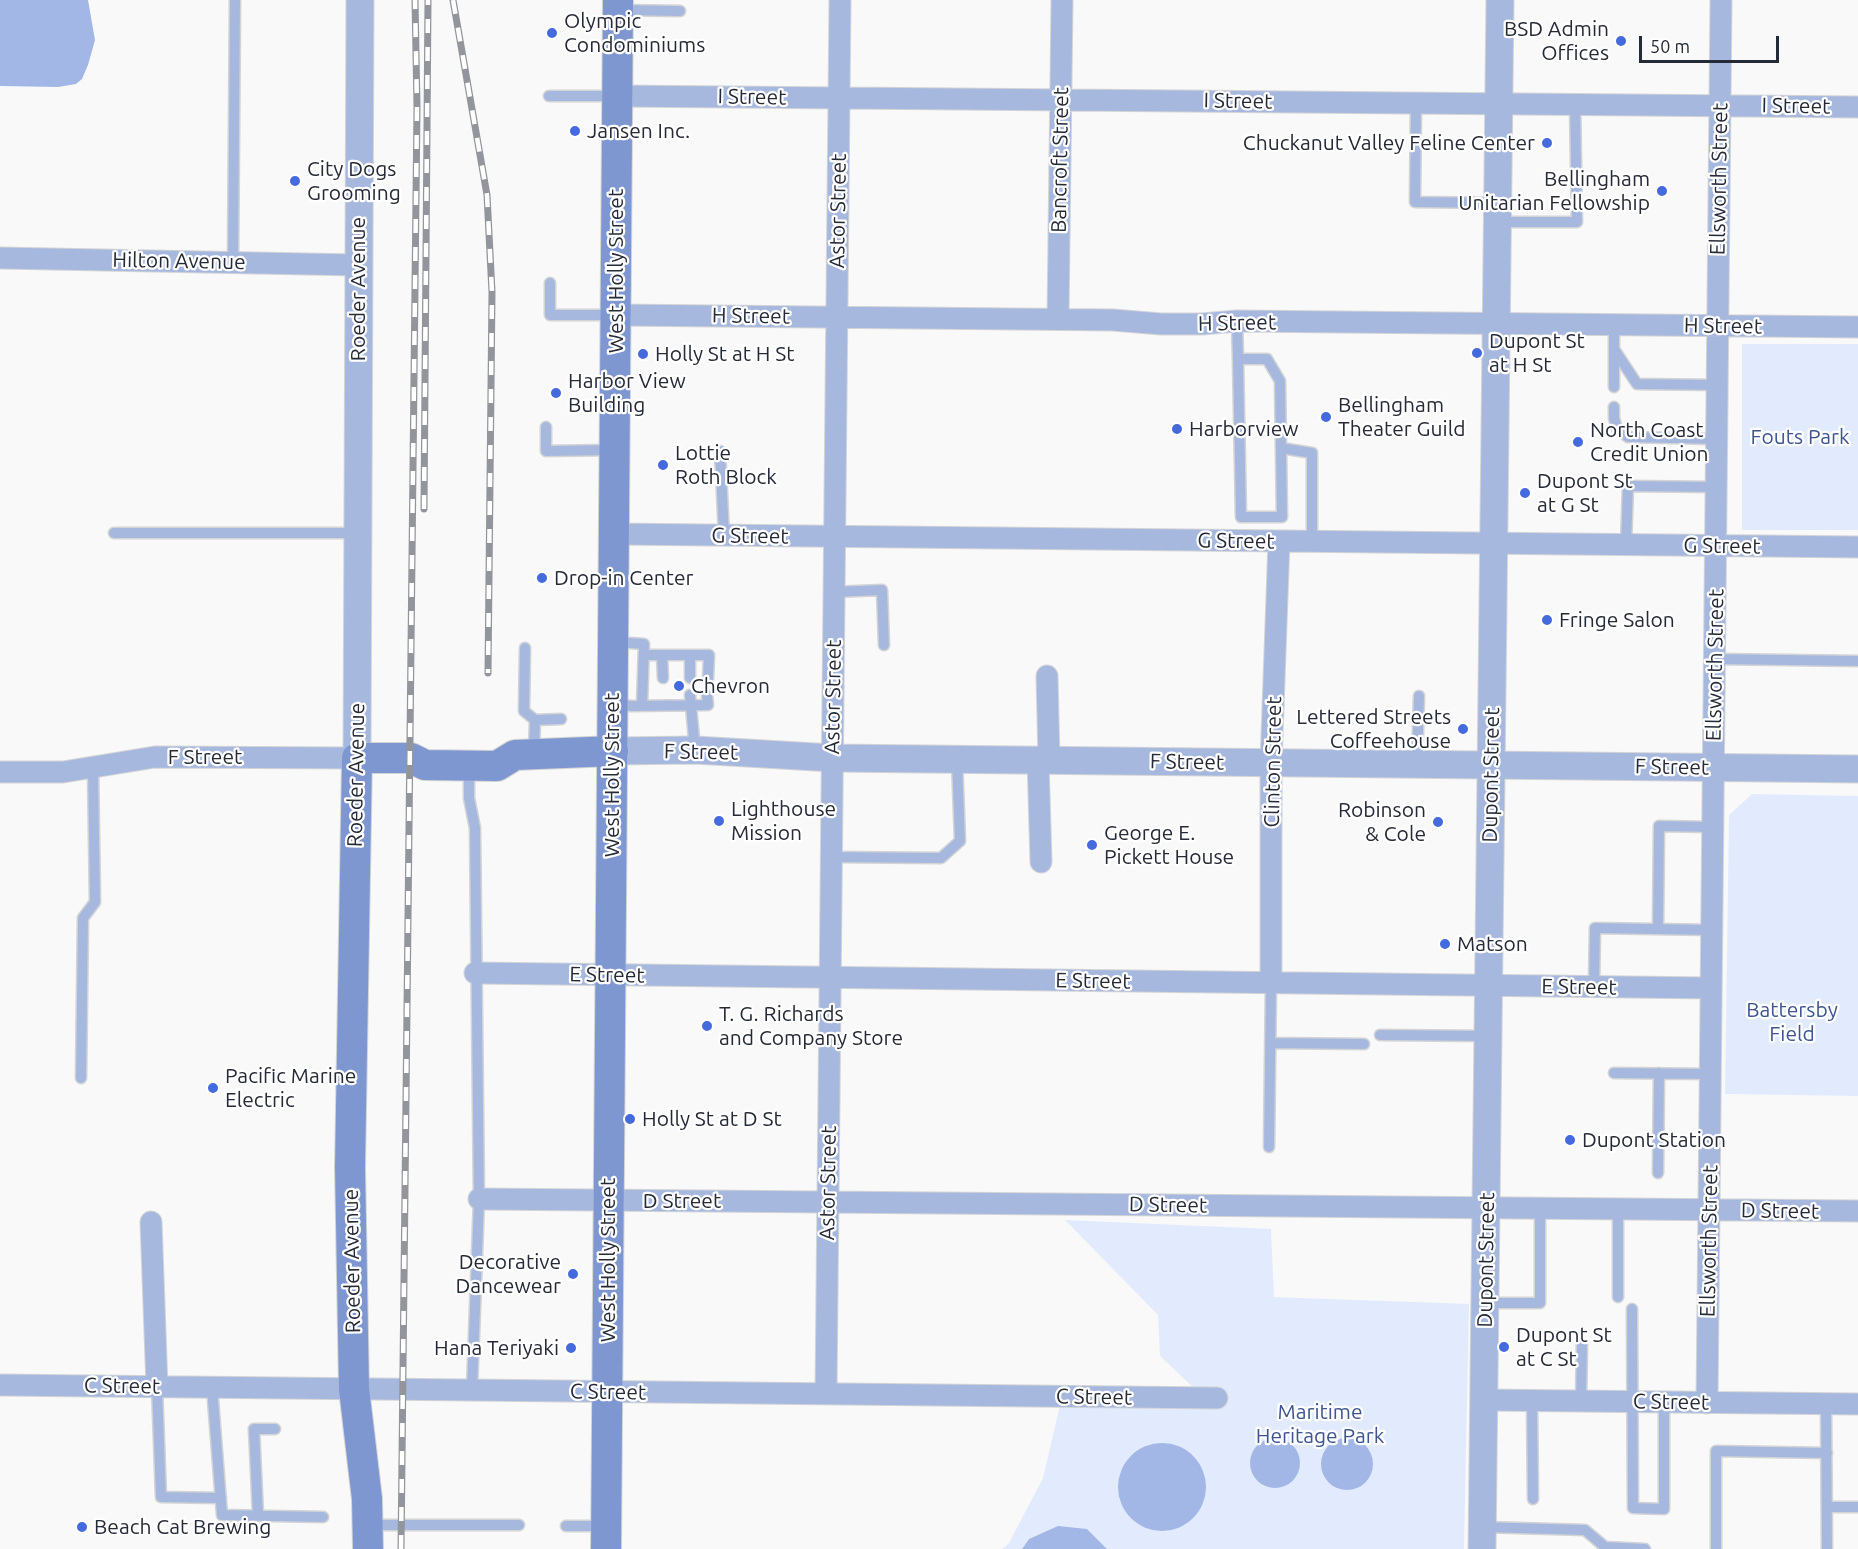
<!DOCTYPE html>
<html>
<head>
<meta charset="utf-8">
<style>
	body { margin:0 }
	#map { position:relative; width:1858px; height:1549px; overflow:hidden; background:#f9f9f9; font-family:Ubuntu,sans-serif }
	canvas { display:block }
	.scale { position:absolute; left:1639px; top:36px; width:140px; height:27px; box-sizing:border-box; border:3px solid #252a37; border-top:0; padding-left:8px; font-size:18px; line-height:21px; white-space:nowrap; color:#252a37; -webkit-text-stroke:4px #fff; paint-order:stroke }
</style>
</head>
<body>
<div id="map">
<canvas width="1858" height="1549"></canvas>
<div class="scale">50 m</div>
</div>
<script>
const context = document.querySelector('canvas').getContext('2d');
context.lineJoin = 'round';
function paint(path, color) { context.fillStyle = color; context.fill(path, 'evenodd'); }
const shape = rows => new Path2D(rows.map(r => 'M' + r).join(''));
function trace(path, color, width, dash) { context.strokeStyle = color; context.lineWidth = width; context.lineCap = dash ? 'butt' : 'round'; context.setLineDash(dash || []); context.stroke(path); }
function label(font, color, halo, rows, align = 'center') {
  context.font = font + ' Ubuntu,sans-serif'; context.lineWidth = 4.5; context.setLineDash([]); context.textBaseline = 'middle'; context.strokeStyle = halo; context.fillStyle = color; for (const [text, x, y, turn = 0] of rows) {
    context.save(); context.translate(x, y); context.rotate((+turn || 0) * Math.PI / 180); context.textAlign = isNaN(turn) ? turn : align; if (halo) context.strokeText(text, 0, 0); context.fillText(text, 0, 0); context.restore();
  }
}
const green = shape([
	[1742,344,1858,344,1858,530,1742,530],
	[1752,794,1858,796,1858,1096,1725,1094,1729,815],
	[1065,1220,1271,1229,1274,1297,1469,1304,1464,1549,1107,1549,1087,1529,1029,1539,1022,1549,1002,1549,1009,1543,1043,1478,1064,1388,1198,1392,1160,1356,1158,1315]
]);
const water = shape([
	[0,0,88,0,95,40,88,65,82,79,76,84,58,87,0,86],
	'1250 1463a25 25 0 1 1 50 0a25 25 0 1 1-50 0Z',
	'1321 1464a26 26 0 1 1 52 0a26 26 0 1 1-52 0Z',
	'1118 1487a44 44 0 1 1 88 0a44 44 0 1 1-88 0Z',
	[1058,1526,1087,1529,1107,1549,1022,1549,1029,1539]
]);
const service = shape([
	[620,10,680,11],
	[549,96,614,96],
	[1416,103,1415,202,1498,203],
	[1498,222,1577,222,1575,104],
	[233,262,235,0],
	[550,283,550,315,613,315],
	[1237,321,1238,359],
	[1614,349,1637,384,1718,385],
	[1238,359,1267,359,1280,381,1282,517,1241,517,1238,359],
	[1614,387,1614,325],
	[1614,407,1614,418,1617,429,1628,437,1717,439],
	[546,427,546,451,612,450],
	[1281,448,1312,453,1312,541],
	[720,451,724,535],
	[114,533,357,533],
	[1626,545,1628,486,1716,487],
	[834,592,882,590,884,645],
	[616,642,644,644,642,706],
	[525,648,524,711,535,720,561,719],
	[644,655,709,655,708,679],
	[662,655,663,678],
	[1715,659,1858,661],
	[690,678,690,655],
	[690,695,695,750],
	[616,704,631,706,708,705,707,695],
	[534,753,535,720],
	[1417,764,1419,696],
	[469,767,469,798,475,828,479,1199,472,1390],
	[831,857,941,858,960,841,957,760],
	[1658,929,1659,826,1713,827],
	[1594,987,1595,928,1712,930],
	[1380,1035,1488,1036],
	[1270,1043,1364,1044],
	[1614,1073,1711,1074],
	[81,1078,83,918,95,902,93,767],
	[1269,1147,1271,983],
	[1658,1173,1659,1073],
	[1618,1297,1618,1209],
	[1485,1303,1540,1303,1540,1208],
	[1632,1309,1633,1508,1664,1509,1664,1402],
	[157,1387,161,1497,221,1498],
	[212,1387,222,1515,323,1517],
	[1532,1401,1533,1499],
	[1581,1401,1582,1344],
	[1826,1404,1827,1549],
	[1827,1507,1858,1507],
	[258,1515,254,1429,275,1429],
	[369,1525,519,1525],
	[566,1526,606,1526],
	[1483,1527,1585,1530,1605,1547,1645,1549],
	[1716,1549,1716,1451,1827,1453]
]);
const minor = shape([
	[618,96,1858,107],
	[0,258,358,265],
	[616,315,1113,320,1161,324,1202,324,1237,321,1858,327],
	[1058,319,1062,0],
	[614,534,1858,547],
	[1047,676,1049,760],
	[1038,760,1041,862],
	[0,772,63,772,155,757,357,758],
	[475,973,1711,988],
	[1271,983,1271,763,1279,541],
	[479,1199,1858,1211],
	[151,1222,157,1387],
	[0,1385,1217,1398],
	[826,1394,840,0],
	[1484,1400,1858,1404],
	[1707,1403,1721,0]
]);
const tertiary = shape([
	[613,751,695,750,833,758,1858,769],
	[357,758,360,0],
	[1482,1549,1500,0]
]);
const secondary = shape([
	[368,1549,367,1499,354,1389,350,1167,357,758,411,758,425,765,497,766,515,755,613,751],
	[606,1549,618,0]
]);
const rail = shape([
	[453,0,487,195,492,292,488,673],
	[424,509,428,0],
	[401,1549,417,107,415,0]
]);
const markers = [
	[552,33,6,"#446add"],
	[1621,41,6,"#446add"],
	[575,131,6,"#446add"],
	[1547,143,6,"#446add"],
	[295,181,6,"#446add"],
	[1662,191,6,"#446add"],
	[1477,353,6,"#446add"],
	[643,354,6,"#446add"],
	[556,393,6,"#446add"],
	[1326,417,6,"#446add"],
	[1177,429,6,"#446add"],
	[1578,442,6,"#446add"],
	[663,465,6,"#446add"],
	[1525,493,6,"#446add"],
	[542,578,6,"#446add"],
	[1547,620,6,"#446add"],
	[679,686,6,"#446add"],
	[1463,729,6,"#446add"],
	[719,821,6,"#446add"],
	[1438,822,6,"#446add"],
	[1092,845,6,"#446add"],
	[1445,944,6,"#446add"],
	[707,1026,6,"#446add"],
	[213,1088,6,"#446add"],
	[630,1119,6,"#446add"],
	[1570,1140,6,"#446add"],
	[573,1274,6,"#446add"],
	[1504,1347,6,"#446add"],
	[571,1348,6,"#446add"],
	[82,1527,6,"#446add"]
];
const poiNames = [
	["Olympic",564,21],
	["Condominiums",564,45],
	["BSD Admin",1609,29,"right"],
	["Offices",1609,53,"right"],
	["Jansen Inc.",587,131],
	["Chuckanut Valley Feline Center",1535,143,"right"],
	["City Dogs",307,169],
	["Grooming",307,193],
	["Bellingham",1650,179,"right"],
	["Unitarian Fellowship",1650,203,"right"],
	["Dupont St",1489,341],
	["at H St",1489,365],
	["Holly St at H St",655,354],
	["Harbor View",568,381],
	["Building",568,405],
	["Bellingham",1338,405],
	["Theater Guild",1338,429],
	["Harborview",1189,429],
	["North Coast",1590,430],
	["Credit Union",1590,454],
	["Lottie",675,453],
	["Roth Block",675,477],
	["Dupont St",1537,481],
	["at G St",1537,505],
	["Drop-in Center",554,578],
	["Fringe Salon",1559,620],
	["Chevron",691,686],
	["Lettered Streets",1451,717,"right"],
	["Coffeehouse",1451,741,"right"],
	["Lighthouse",731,809],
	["Mission",731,833],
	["Robinson",1426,810,"right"],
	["& Cole",1426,834,"right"],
	["George E.",1104,833],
	["Pickett House",1104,857],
	["Matson",1457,944],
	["T. G. Richards",719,1014],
	["and Company Store",719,1038],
	["Pacific Marine",225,1076],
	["Electric",225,1100],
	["Holly St at D St",642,1119],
	["Dupont Station",1582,1140],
	["Decorative",561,1262,"right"],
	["Dancewear",561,1286,"right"],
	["Dupont St",1516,1335],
	["at C St",1516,1359],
	["Hana Teriyaki",559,1348,"right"],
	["Beach Cat Brewing",94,1527]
];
const streetNames = [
	["I Street",752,97,1],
	["I Street",1238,101,1],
	["I Street",1796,106,1],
	["Bancroft Street",1060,160,-89],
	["Ellsworth Street",1719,179,-89],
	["Astor Street",838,211,-89],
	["Hilton Avenue",179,261,1],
	["West Holly Street",616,271,-90],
	["Roeder Avenue",358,289,-90],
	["H Street",751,316,1],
	["H Street",1237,323,-1],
	["H Street",1723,326,1],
	["G Street",750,536,1],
	["G Street",1236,541,1],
	["G Street",1722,546,1],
	["Ellsworth Street",1715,665,-89],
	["Astor Street",833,697,-89],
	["F Street",701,752,1],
	["F Street",205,757],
	["F Street",1187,762,1],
	["Clinton Street",1273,762,-89],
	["F Street",1672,767,1],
	["Roeder Avenue",356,775,-89],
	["West Holly Street",612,775,-90],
	["Dupont Street",1491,775,-89],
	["E Street",607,975,1],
	["E Street",1093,981,1],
	["E Street",1579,987,1],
	["Astor Street",828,1183,-89],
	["D Street",682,1201],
	["D Street",1168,1205,1],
	["D Street",1780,1211,1],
	["Ellsworth Street",1709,1241,-89],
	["West Holly Street",608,1260,-90],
	["Dupont Street",1486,1260,-89],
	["Roeder Avenue",352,1261,-91],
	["C Street",122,1386,1],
	["C Street",608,1392,1],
	["C Street",1094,1397,1],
	["C Street",1671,1402,1]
];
const parkNames = [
	["Fouts Park",1800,437],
	["Battersby",1792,1010],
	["Field",1792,1034],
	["Maritime",1320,1412],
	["Heritage Park",1320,1436]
];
paint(green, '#e2ebfe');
paint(water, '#a3b7e6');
trace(service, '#d3d4d6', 13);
trace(minor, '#d3d4d6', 23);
trace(tertiary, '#d3d4d6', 29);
trace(secondary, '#d3d4d6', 32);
trace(service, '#a7b8df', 10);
trace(minor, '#a7b8df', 21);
trace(tertiary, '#a7b8df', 27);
trace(secondary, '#7f97d0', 30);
trace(rail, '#92959b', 7);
trace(rail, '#fff', 4.5, [14]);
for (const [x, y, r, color] of markers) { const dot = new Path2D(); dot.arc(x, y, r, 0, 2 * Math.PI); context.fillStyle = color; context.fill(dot); trace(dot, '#fff', 2); }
label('21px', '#252a37', '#fff', poiNames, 'left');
label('21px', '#252a37', '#fff', streetNames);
label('21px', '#3e5590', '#fff', parkNames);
</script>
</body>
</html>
